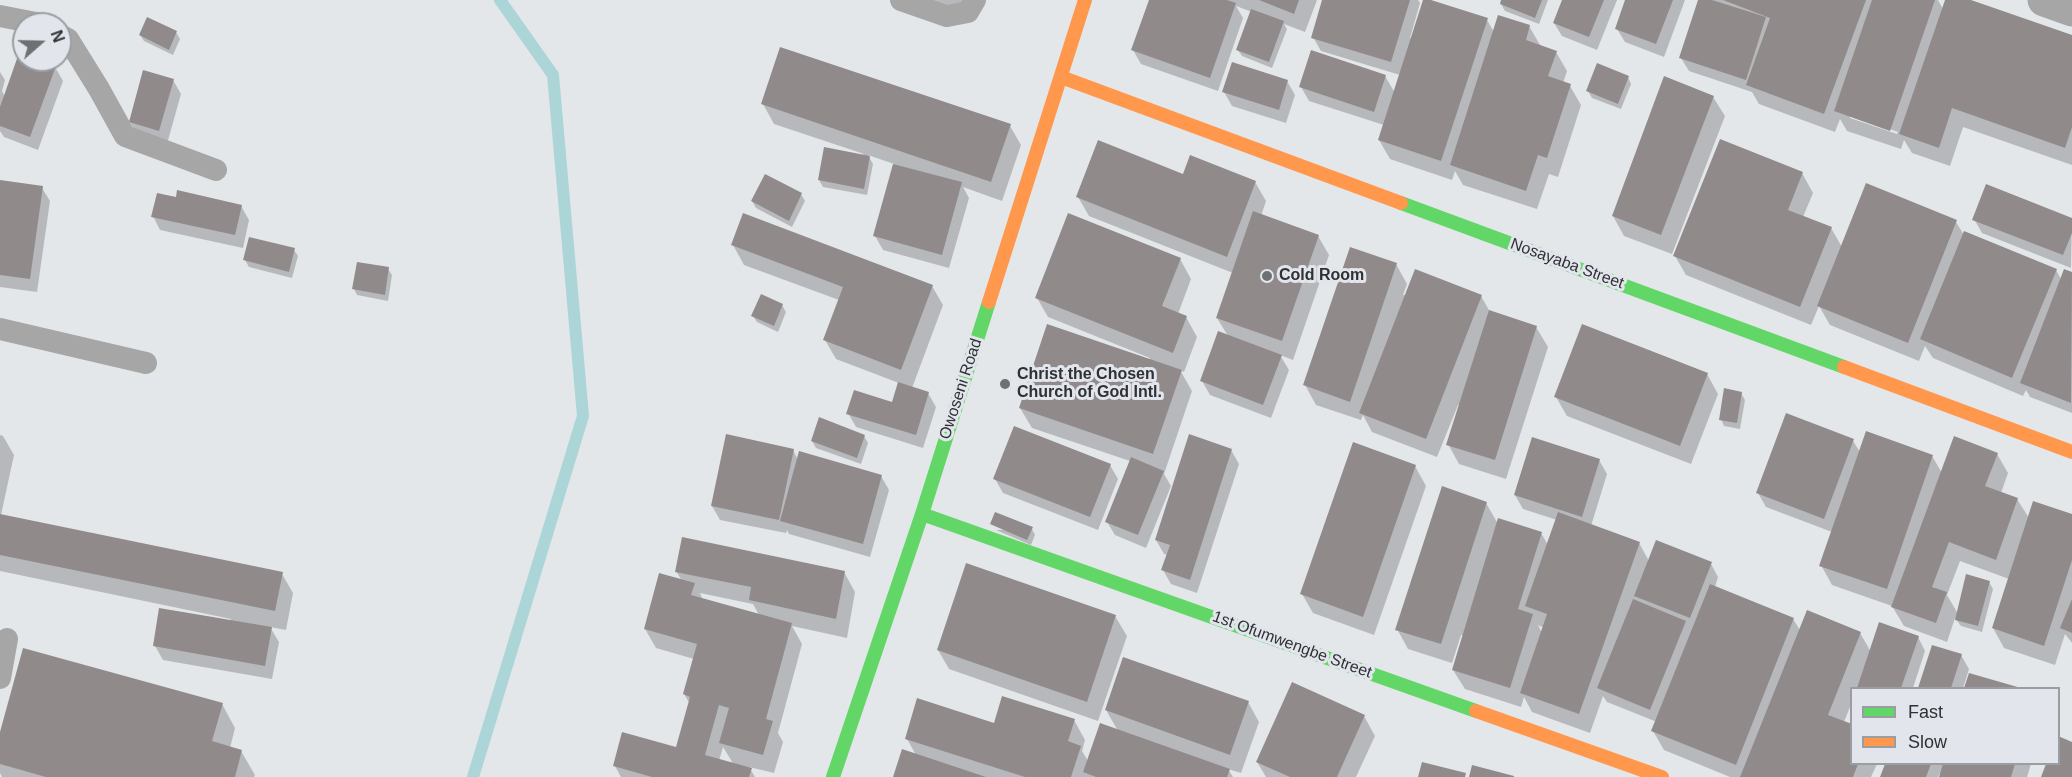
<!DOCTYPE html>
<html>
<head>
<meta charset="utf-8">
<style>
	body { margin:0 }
	#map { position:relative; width:2072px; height:777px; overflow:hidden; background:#e4e7ea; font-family:Helvetica,sans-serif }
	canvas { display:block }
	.legend { position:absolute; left:1850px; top:687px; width:210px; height:78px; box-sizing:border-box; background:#e2e6ec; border:2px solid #9a9ea2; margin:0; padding:8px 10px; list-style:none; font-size:18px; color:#2f3133 }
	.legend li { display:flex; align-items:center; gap:12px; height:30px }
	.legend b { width:30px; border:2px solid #9a9ea2 }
	.north { position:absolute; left:12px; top:12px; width:60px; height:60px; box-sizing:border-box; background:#e2e6ec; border:2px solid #9a9ea2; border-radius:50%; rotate:70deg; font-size:16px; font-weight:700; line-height:24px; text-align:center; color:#2f3133 }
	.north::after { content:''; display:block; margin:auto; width:21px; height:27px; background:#6e7173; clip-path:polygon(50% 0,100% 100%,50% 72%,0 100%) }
</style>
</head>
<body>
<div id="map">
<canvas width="2072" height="777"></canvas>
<ul class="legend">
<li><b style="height:8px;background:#63d668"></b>Fast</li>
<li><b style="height:8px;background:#ff974d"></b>Slow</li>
</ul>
<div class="north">N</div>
</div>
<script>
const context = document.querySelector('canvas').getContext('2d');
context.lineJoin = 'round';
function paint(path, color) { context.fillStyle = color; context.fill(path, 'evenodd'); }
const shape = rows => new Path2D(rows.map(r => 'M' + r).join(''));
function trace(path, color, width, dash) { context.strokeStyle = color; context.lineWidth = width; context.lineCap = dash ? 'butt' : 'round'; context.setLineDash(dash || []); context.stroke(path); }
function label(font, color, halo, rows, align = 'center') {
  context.font = font + ' Helvetica,sans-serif'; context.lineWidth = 6; context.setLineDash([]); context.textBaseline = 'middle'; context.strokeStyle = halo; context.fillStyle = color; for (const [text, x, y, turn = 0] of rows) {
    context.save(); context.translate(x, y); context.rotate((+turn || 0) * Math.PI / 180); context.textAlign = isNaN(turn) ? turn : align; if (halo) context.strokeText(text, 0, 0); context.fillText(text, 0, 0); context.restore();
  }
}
const shadow = shape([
	[935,0,966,0,963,10],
	[1150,0,1317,0,1305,32,1284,24,1287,29,1272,68,1242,56,1238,50,1252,12,1236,6,1243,18,1218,91,1141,64,1133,50],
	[1324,0,1418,0,1420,3,1410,38,1412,38,1426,0,1487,20,1494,32,1529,26,1540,45,1556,52,1567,71,1563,83,1570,86,1581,105,1558,177,1549,174,1537,209,1463,185,1455,171,1452,180,1390,159,1379,140,1384,125,1309,101,1301,87,1385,76,1395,93,1400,75,1321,51,1313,37],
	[1503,0,1548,0,1539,24,1505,11,1501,4],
	[1563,0,1617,0,1597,50,1562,36,1554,23],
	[1627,0,1685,0,1664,57,1625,42,1617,29],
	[1700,0,1938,0,1943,9,1946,0,1967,0,2072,37,2072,165,1963,127,1950,166,1912,153,1904,140,1901,149,1847,131,1840,119,1835,132,1759,104,1752,92,1689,71,1681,58],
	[1850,115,1898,132,1897,134,1850,118],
	[176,32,180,39,173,55,144,41,140,35],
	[24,56,24,60,34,60,55,67,63,81,38,150,4,137,0,131,0,72,5,80,2,91,5,97],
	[1628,77,1631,84,1621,109,1592,98,1588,91],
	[173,80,181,94,167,144,138,136,130,122],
	[1287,81,1295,95,1286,123,1232,106,1224,92],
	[1713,97,1725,116,1672,254,1624,236,1613,216],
	[763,104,1010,126,1021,145,1002,201,963,187,969,198,949,268,883,250,875,236,894,164,868,155,873,164,867,195,823,187,819,180,864,154,774,124],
	[1802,173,1813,193,1803,217,1831,228,1842,247,1956,222,1964,235,2056,270,2062,281,2065,271,2072,274,2072,413,2030,397,2026,390,2023,396,1933,358,1925,346,1919,361,1830,325,1819,306,1811,325,1686,275,1675,256],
	[1183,176,1255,182,1266,201,1261,216,1318,236,1329,255,1293,360,1280,355,1289,370,1271,418,1210,395,1202,381,1228,336,1217,318,1233,273,1089,216,1078,197],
	[0,182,42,188,50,201,37,292,0,287],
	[801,194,805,201,792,227,756,208,752,201],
	[241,206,249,220,243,248,160,230,153,216],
	[1974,219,2072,219,2071,268,1982,233],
	[733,245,932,286,943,305,912,388,928,393,936,407,923,448,856,427,848,413,893,404,899,383,836,359,825,340,839,300,744,265],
	[294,250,298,256,292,278,249,267,245,260],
	[1180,259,1191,279,1178,314,1186,317,1197,337,1184,372,1180,370,1192,391,1164,474,1171,486,1146,548,1115,535,1107,522,1130,461,1032,428,1020,408,1149,361,1150,358,1048,317,1037,298],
	[1396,264,1407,284,1403,295,1481,296,1490,312,1536,327,1548,347,1506,479,1459,464,1448,444,1460,405,1458,405,1437,457,1372,432,1363,415,1361,420,1316,405,1305,385],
	[388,269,392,275,388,301,357,295,354,289],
	[782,305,786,312,778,332,757,322,753,316],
	[1707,374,1718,394,1691,464,1567,416,1556,397],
	[1741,393,1745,400,1740,429,1724,426,1721,419],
	[1787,415,1853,441,1860,452,1932,456,1942,473,1997,454,2008,473,2001,493,2017,499,2029,518,2072,516,2072,643,2065,634,2055,665,2004,648,1993,628,2009,579,1960,561,1947,595,1958,614,1989,582,1993,589,1982,632,1961,626,1955,618,1947,642,1904,626,1892,606,1832,585,1821,565,1832,532,1766,507,1758,493],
	[0,435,3,436,14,455,1,515,282,574,293,593,286,630,270,627,279,642,272,679,163,660,155,646,230,621,231,619,0,571],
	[864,436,868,443,861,464,816,448,812,441],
	[793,450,798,460,881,476,889,490,870,557,789,534,787,530,786,533,720,520,712,506],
	[1231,450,1239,464,1197,593,1171,584,1163,570,1168,555,1164,554,1156,540],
	[1599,460,1607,474,1591,526,1639,543,1649,561,1711,564,1718,577,1715,587,1793,619,1800,630,1860,633,1871,652,1918,637,1925,651,1913,688,1852,688,1852,702,1844,722,1852,764,1877,764,1871,777,1730,777,1664,750,1653,731,1657,722,1607,702,1603,696,1590,733,1532,712,1524,697,1521,707,1465,689,1453,670,1464,636,1461,635,1452,663,1408,649,1397,629,1486,503,1498,524,1541,533,1548,545,1557,520,1523,509,1515,495],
	[1538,625,1544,628,1542,633],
	[1110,465,1118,479,1098,530,1003,493,995,479],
	[1415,466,1426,486,1374,635,1313,613,1302,594],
	[1032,529,1035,535,1031,545,996,530],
	[676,571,844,572,855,592,847,638,792,626,802,644,778,733,783,742,774,773,749,767,755,777,621,777,615,766,678,749,690,704,684,694,694,659,656,648,645,629,682,581],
	[700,593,753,604,759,615,703,600],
	[723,747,734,765,719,761],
	[1115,616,1127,636,1098,721,949,669,938,650],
	[1933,647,1961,655,1969,669,1963,688,1920,688],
	[1970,675,2018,688,1966,688],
	[1248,702,1259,722,1241,773,1228,769,1233,777,895,777,916,755,907,739,995,724,1074,720,1085,740,1082,751,1088,761,1118,731,1106,710],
	[222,704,235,728,230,748,241,751,255,775,254,777,2,777,0,773,0,737],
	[1364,716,1375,736,1356,777,1266,777,1257,762],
	[1886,764,2031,764,2027,777,1941,777,1942,774,1940,773,1938,777,1881,777]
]);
const stream = shape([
	[473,777,583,416,553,75,500,0]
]);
const building = shape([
	[1149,0,1227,0,1236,3,1210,78,1131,50],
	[1259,0,1299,0,1294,14],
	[1322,0,1410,0,1391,62,1311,38],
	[1423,0,1431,0,1488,18,1441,161,1378,140],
	[1501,0,1542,0,1535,18,1500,4],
	[1562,0,1604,0,1589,37,1553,23],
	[1625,0,1673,0,1656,44,1615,29],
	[1698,0,1712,0,1766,17,1746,80,1679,58],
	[1723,0,1866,0,1824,114,1746,85,1770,18],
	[1872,0,1935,0,1890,131,1834,111],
	[1945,0,1971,0,2072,35,2072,127,2065,148,1952,108,1939,148,1899,134],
	[1251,9,1284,21,1269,62,1236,50],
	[1498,15,1530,25,1526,40,1557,51,1548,76,1571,84,1547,158,1538,155,1526,191,1450,165],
	[147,17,177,31,169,50,139,35],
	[780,47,1011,124,991,182,761,104],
	[1311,50,1386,75,1374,112,1299,87],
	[19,53,24,55,24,60,39,60,56,66,30,137,0,126,0,107],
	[1232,62,1288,80,1279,110,1222,92],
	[1597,63,1629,76,1618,104,1586,91],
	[143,70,174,79,159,131,129,122],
	[1664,76,1714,96,1661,235,1612,216],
	[1720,139,1803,172,1788,210,1832,227,1800,307,1673,256],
	[1098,140,1183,174,1190,155,1256,181,1227,257,1076,197],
	[824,147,870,156,864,189,818,180],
	[893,164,962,182,942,255,873,236],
	[765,174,802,193,789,221,751,201],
	[0,180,43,186,30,279,0,275],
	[1866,183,1957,220,1908,343,1817,306],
	[1986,184,2072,218,2072,233,2063,255,1972,220],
	[177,190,242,205,235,235,151,217,157,193,176,197],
	[1253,211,1319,235,1282,341,1216,318],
	[743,213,933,285,901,370,823,340,843,287,731,245],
	[1068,213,1181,258,1162,306,1187,316,1173,353,1035,298],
	[1964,231,2057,269,2012,378,1920,339],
	[249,237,295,248,289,272,243,260],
	[1350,247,1397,263,1350,402,1303,385],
	[357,262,389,267,385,295,352,289],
	[1415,269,1482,295,1426,439,1359,413],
	[2064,269,2072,272,2071,403,2020,383],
	[761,294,783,304,774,326,751,316],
	[1489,310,1537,326,1495,460,1446,445],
	[1047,324,1182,370,1153,454,1019,408],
	[1582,324,1708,373,1680,446,1554,397],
	[1218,331,1282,355,1263,405,1200,381],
	[898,382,929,392,916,435,846,414,854,390,892,402],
	[1724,388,1742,392,1737,423,1719,420],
	[1786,413,1854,439,1824,519,1756,493],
	[819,417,865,435,857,458,811,441],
	[1014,426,1111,464,1090,517,993,479],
	[1866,431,1933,455,1887,589,1819,566],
	[726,434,794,449,779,520,711,506],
	[1189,434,1232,449,1190,580,1161,570,1170,545,1155,540],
	[1954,436,1998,453,1985,486,2018,498,1996,560,1949,542,1932,587,1947,592,1936,623,1891,607],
	[1532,437,1600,459,1582,517,1514,495],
	[1353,442,1416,465,1363,617,1300,594],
	[799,451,882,475,863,544,780,521],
	[1131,457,1164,471,1138,535,1105,522],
	[1442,486,1487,502,1441,644,1395,630],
	[2033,501,2072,514,2072,560,2044,646,1992,628],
	[995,512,1033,527,1027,540,990,524],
	[1558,512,1640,542,1579,714,1520,693,1547,614,1525,606],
	[0,514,283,572,275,611,0,555],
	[1498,518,1542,532,1518,609,1533,614,1510,688,1452,670],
	[682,537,845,571,836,619,749,600,751,587,675,572],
	[1656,540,1712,562,1690,618,1634,596],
	[966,563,1116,615,1087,702,937,650],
	[659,573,695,583,691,595,792,623,766,719,773,721,763,755,719,743,729,708,719,705,705,755,752,768,749,777,652,777,613,766,622,732,676,747,690,697,683,694,697,644,644,629],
	[1966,574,1990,581,1978,626,1955,620],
	[1710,584,1794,618,1736,765,1651,731],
	[1633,599,1686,621,1650,710,1597,688],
	[2072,599,2072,633,2060,628],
	[159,608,272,627,265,666,153,646],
	[1807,610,1861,632,1828,715,1852,724,1852,764,1858,764,1853,777,1740,777],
	[1879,622,1919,636,1901,688,1857,688],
	[1932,645,1962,654,1951,688,1918,688],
	[23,648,223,703,212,741,242,750,235,777,46,777,0,764,0,732],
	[1123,657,1249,701,1230,755,1105,710],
	[1969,673,2021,688,1964,688],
	[1292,682,1365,715,1337,777,1290,777,1256,762],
	[1002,696,1075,719,1068,741,1081,746,1071,777,1025,777,905,739,917,698,994,723],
	[1100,723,1230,769,1227,777,1096,777,1083,772],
	[2058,736,2072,742,2072,777,2041,777,2046,764,2058,764],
	[902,749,986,777,893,777],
	[1422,762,1466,773,1465,777,1418,777],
	[1885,764,1931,764,1926,777,1880,777],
	[1943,764,2015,764,2011,777,1939,777],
	[1472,765,1514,776,1514,777,1469,777]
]);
const lane = shape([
	[901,0,947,16,968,12,975,0],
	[0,16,41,24],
	[60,35,68,39,99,89,125,136,216,170],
	[0,329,146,363],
	[0,678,7,639]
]);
const street = shape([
	[2044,0,2072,10]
]);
const fast = shape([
	[1401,203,1844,367],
	[922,514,1476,711],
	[833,777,922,514,989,302]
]);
const slow = shape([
	[1061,77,1401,203],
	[989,302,1085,0],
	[1844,367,2072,452],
	[1476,711,1662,777]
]);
const markers = [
	[1267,276,6,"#6e7173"],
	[1005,384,6,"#6e7173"]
];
const streetNames = [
	["Nosayaba Street",1567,264,20],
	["Owoseni Road",961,389,-72],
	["1st Ofumwengbe Street",1292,645,20]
];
const poiNames = [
	["Cold Room",1279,276],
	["Christ the Chosen",1017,375],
	["Church of God Intl.",1017,393]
];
paint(shadow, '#0003');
trace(stream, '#acd5d7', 12);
paint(building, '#908a8a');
trace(lane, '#a5a6a5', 22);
trace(street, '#a5a6a5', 33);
trace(fast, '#63d668', 14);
trace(slow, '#ff974d', 14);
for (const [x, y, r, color] of markers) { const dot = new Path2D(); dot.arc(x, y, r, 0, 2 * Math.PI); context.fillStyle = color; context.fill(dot); trace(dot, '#e2e6ec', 2); }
label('16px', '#2f3133', '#e2e6ec', streetNames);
label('bold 16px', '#2f3133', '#e2e6ec', poiNames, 'left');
</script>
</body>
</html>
